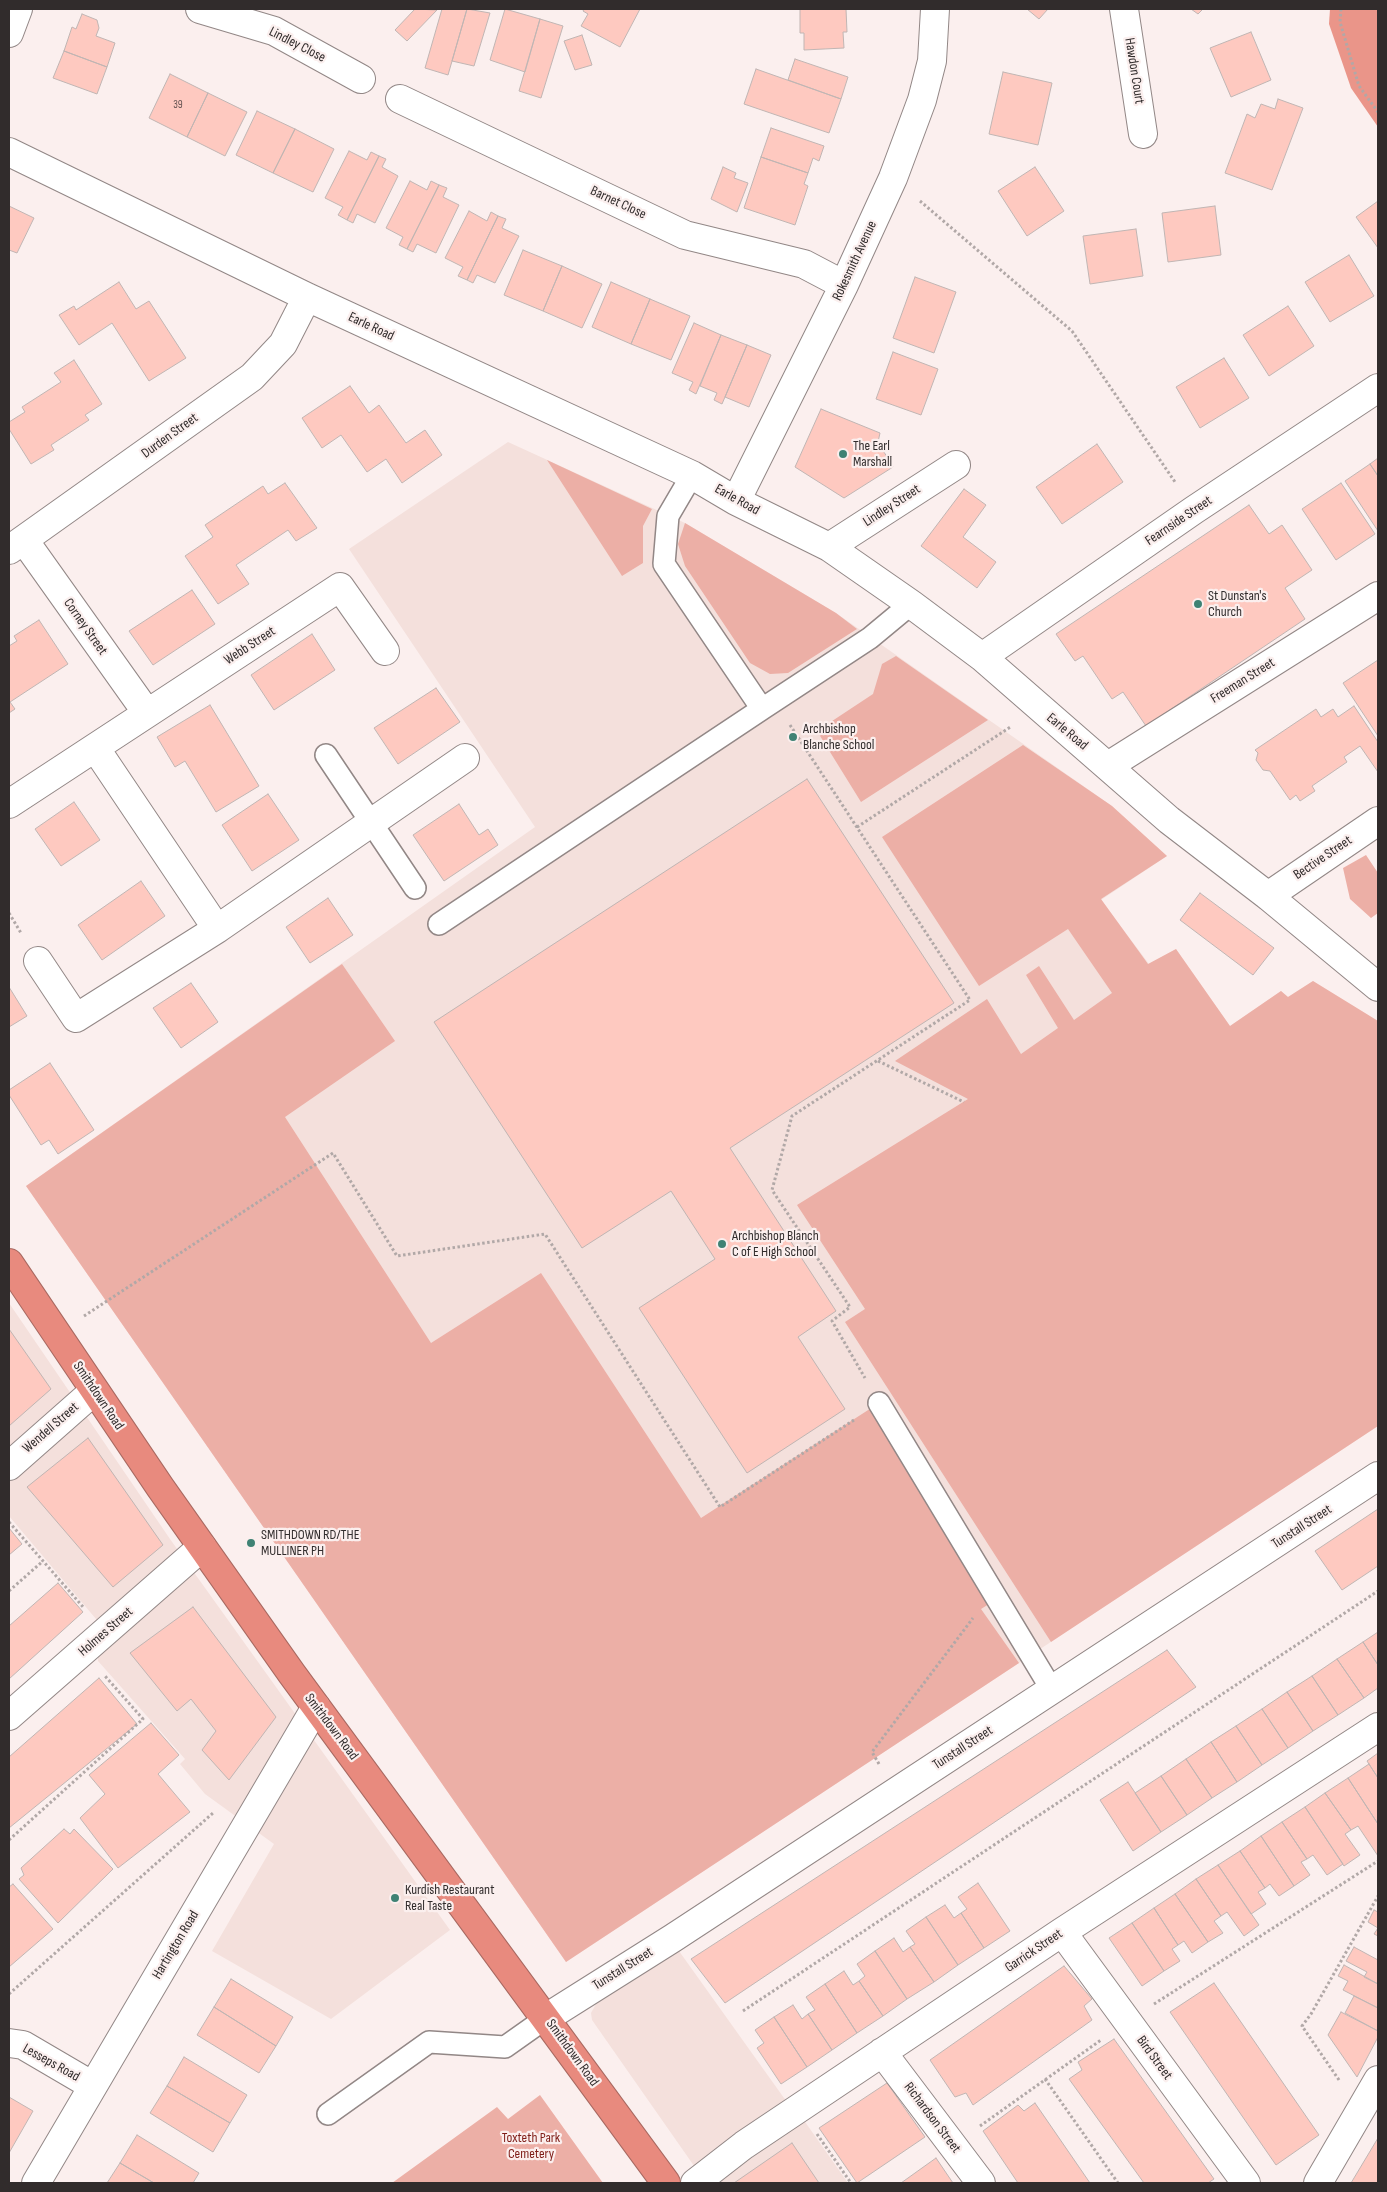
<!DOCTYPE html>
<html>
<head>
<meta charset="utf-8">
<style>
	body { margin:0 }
	#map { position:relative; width:1387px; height:2192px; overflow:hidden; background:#fbefee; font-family:"Sofia Sans Condensed",sans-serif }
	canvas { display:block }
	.frame { position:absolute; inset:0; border:10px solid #312c2c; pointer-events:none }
</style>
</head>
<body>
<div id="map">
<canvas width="1387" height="2192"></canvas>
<div class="frame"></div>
</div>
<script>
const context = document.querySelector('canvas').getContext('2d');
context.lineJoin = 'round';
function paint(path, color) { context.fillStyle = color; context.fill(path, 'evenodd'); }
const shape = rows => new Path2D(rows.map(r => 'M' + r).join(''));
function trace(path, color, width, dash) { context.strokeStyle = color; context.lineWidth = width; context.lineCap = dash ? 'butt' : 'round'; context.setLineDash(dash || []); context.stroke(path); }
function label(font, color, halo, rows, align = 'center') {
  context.font = font + ' "Sofia Sans Condensed",sans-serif'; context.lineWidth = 4.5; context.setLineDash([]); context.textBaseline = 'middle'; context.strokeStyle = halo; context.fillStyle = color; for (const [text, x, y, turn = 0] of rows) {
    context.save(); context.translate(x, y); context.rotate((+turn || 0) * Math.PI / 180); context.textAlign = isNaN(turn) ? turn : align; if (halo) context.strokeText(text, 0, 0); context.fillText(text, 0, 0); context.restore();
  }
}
const built = shape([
	[508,442,685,523,836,613,1112,806,1167,856,1101,900,1149,964,1176,949,1230,1026,1281,991,1288,997,1313,981,1378,1021,1378,1426,566,1962,26,1186,535,827,349,549],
	[9,1303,170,1539,450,1930,331,2019,212,1951,274,1844,205,1794,180,1764,185,1759,98,1661,96,1619,9,1516],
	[679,1951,784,2098,803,2119,848,2183,706,2183,592,2020,591,2013,596,2004]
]);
const green = shape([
	[547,460,652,509,643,526,643,563,622,576],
	[685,523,836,613,857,629,788,673,770,674,750,663,685,566,678,544],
	[896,656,988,720,861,802,817,731,873,694,882,664],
	[1023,745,1112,806,1167,856,1101,899,1148,964,1176,949,1230,1026,1281,991,1288,997,1313,981,1378,1021,1378,1426,1051,1642,845,1322,865,1309,797,1205,968,1099,895,1061,987,999,1021,1054,1058,1028,1026,975,1039,966,1074,1020,1112,993,1068,929,979,986,882,837],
	[1366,855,1378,873,1378,913,1371,918,1350,899,1343,868],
	[342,964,395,1041,285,1117,431,1343,541,1273,701,1518,879,1403,997,1599,981,1609,1019,1663,566,1962,26,1186],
	[540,2095,603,2183,392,2183,497,2107,508,2119]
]);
const forest = shape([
	[1330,9,1378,9,1378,127,1351,88,1329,24]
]);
const building = shape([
	[415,9,437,10,407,41,395,30,415,9],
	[442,9,467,9,448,75,425,68,442,9],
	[467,9,490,13,474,66,452,61,467,9],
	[505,9,540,19,525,72,490,60,505,9],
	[584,9,640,9,620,47,581,26,588,14,583,11,584,9],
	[800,9,846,9,847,32,843,32,844,48,804,50,804,33,800,33,800,9],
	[1027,9,1048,9,1039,19,1027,9],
	[1191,9,1203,9,1198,14,1191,9],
	[82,14,97,20,99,28,96,36,115,43,107,67,64,51,72,27,76,29,82,14],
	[540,19,563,26,541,98,519,91,540,19],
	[1251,32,1271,80,1231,97,1210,48,1251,32],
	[582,35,592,65,575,70,564,41,582,35],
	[64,51,107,67,97,94,53,78,64,51],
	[795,59,848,77,841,99,788,80,795,59],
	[756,69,841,99,829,133,744,104,756,69],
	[1003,72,1052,83,1038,145,989,134,1003,72],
	[170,74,208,93,187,137,149,118,170,74],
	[208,93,247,112,225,156,187,137,208,93],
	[1278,99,1303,108,1272,190,1225,173,1247,114,1255,118,1261,104,1275,109,1278,99],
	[257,111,295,129,273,173,236,155,257,111],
	[771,128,824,146,819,161,813,158,808,173,761,157,771,128],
	[295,129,334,149,313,192,273,173,295,129],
	[349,151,367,160,371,152,379,156,347,220,338,215,343,207,325,198,349,151],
	[379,156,386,159,382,167,398,176,375,223,357,214,353,223,347,220,379,156],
	[761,157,808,173,804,184,808,186,795,225,744,208,761,157],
	[723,167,736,173,734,178,748,183,737,212,711,199,723,167],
	[1035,167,1064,211,1027,236,998,191,1035,167],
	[410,181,427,190,431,181,439,185,407,249,399,245,403,237,386,228,410,181],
	[439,185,447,188,443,197,459,205,436,253,417,244,413,252,407,249,439,185],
	[1378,201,1378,248,1356,217,1378,201],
	[9,206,34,218,17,253,9,250,9,206],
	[1215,206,1221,255,1168,262,1162,213,1215,206],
	[469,211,487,221,491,212,498,216,467,280,458,276,463,267,445,258,469,211],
	[498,216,506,219,502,228,519,236,495,283,477,275,473,283,467,280,498,216],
	[1136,229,1143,276,1090,284,1083,236,1136,229],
	[523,250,562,266,543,311,504,295,523,250],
	[1349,255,1374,296,1330,322,1305,282,1349,255],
	[562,266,602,284,582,328,543,311,562,266],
	[915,277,956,292,934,353,893,338,915,277],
	[119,282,136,309,149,301,186,358,149,381,112,323,79,345,59,315,74,306,76,310,119,282],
	[611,282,650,299,631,344,592,327,611,282],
	[650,299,690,316,671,360,631,344,650,299],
	[1288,306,1314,346,1269,376,1243,335,1288,306],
	[694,323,721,335,696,394,689,390,693,382,672,373,694,323],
	[721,335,747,345,722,404,714,400,717,393,700,386,721,335],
	[747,345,771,355,749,407,725,397,747,345],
	[893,352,938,369,921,415,876,399,893,352],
	[1224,358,1249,398,1200,428,1176,387,1224,358],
	[74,360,102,404,85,415,89,420,51,445,54,450,31,464,9,429,9,422,25,412,22,407,61,382,54,373,74,360],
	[350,386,369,413,379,405,406,443,425,430,442,455,402,483,386,459,367,472,341,435,322,448,302,418,350,386],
	[821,409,880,433,878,442,893,467,844,498,795,467,821,409],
	[1097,444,1123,482,1062,524,1036,487,1097,444],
	[1378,458,1378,476,1370,464,1378,458],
	[1370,464,1378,476,1378,531,1345,481,1370,464],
	[285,483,317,528,296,541,288,530,236,565,249,584,218,604,185,556,213,537,205,525,263,486,268,494,285,483],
	[1341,483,1375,534,1336,560,1302,509,1341,483],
	[964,489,986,505,963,537,996,562,977,588,921,546,964,489],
	[1249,505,1269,534,1282,525,1312,570,1285,588,1305,619,1146,726,1123,692,1112,699,1083,656,1075,661,1056,634,1249,505],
	[192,590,215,624,153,665,129,631,192,590],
	[39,620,68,664,10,702,15,709,9,713,9,646,17,641,14,636,39,620],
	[312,634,335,670,274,710,251,675,312,634],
	[1378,660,1378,736,1343,683,1378,660],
	[436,688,460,722,398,764,374,728,436,688],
	[210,705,259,786,216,812,185,761,175,767,157,737,210,705],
	[1354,706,1378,742,1378,772,1360,746,1344,757,1347,762,1312,786,1315,791,1300,801,1296,795,1290,800,1270,771,1263,770,1256,760,1258,753,1255,750,1316,709,1321,717,1333,709,1338,717,1354,706],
	[807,779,954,1003,730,1148,836,1311,798,1337,845,1409,747,1473,639,1308,715,1259,671,1191,582,1248,434,1022,807,779],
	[268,794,299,840,252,871,222,825,268,794],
	[74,802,100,840,61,866,35,829,74,802],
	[459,804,479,835,488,829,498,845,444,881,413,835,459,804],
	[141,881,165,916,102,960,78,925,141,881],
	[1200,893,1274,948,1253,975,1180,920,1200,893],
	[328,898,353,935,310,963,286,927,328,898],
	[191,983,218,1022,181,1048,153,1008,191,983],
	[9,987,27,1016,9,1027,9,987],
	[50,1063,94,1130,58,1154,49,1140,41,1145,9,1095,9,1090,50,1063],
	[9,1329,51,1389,9,1426,9,1329],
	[88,1438,163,1545,113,1587,27,1487,88,1438],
	[1378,1509,1378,1566,1342,1590,1315,1551,1378,1509],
	[9,1528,22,1544,9,1555,9,1528],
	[58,1583,83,1612,9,1679,9,1626,58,1583],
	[193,1607,276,1717,229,1780,202,1750,216,1731,191,1699,177,1711,130,1653,193,1607],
	[1378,1632,1378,1665,1363,1642,1378,1632],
	[1363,1642,1378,1665,1378,1688,1364,1698,1337,1659,1363,1642],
	[1167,1650,1196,1687,725,2003,691,1959,1167,1650],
	[1337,1659,1364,1698,1338,1715,1312,1676,1337,1659],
	[1312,1676,1338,1715,1313,1731,1287,1692,1312,1676],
	[99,1678,137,1724,9,1828,9,1757,99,1678],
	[1287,1692,1313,1731,1288,1748,1262,1709,1287,1692],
	[1262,1709,1288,1748,1262,1765,1236,1726,1262,1709],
	[151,1723,179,1755,158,1774,190,1812,118,1868,80,1818,105,1794,89,1775,151,1723],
	[1236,1726,1262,1765,1237,1782,1211,1742,1236,1726],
	[1211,1742,1237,1782,1212,1798,1186,1759,1211,1742],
	[1378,1753,1378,1778,1367,1761,1378,1753],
	[1186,1759,1212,1798,1187,1815,1161,1776,1186,1759],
	[1369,1764,1378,1778,1378,1824,1348,1778,1369,1764],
	[1161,1776,1187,1815,1161,1832,1135,1793,1161,1776],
	[1348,1778,1378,1824,1378,1856,1358,1826,1351,1830,1325,1793,1348,1778],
	[1128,1782,1161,1832,1133,1851,1100,1800,1128,1782],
	[1325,1793,1351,1830,1345,1834,1360,1855,1344,1866,1305,1807,1325,1793],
	[1305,1807,1343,1864,1327,1875,1313,1855,1307,1859,1282,1822,1305,1807],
	[1282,1822,1307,1859,1301,1862,1310,1875,1294,1886,1261,1836,1282,1822],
	[64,1829,70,1834,74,1829,113,1869,58,1923,19,1879,24,1875,21,1868,64,1829],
	[1261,1836,1294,1886,1279,1896,1270,1884,1265,1888,1240,1851,1261,1836],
	[1240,1851,1265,1888,1258,1892,1266,1904,1251,1914,1218,1865,1240,1851],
	[1218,1865,1259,1925,1244,1936,1227,1912,1221,1916,1196,1879,1218,1865],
	[1196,1879,1221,1916,1214,1921,1223,1933,1208,1942,1175,1894,1196,1879],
	[978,1883,1010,1931,984,1948,961,1913,967,1909,958,1897,978,1883],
	[13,1884,53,1929,9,1967,9,1887,13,1884],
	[1175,1894,1208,1942,1192,1953,1184,1941,1178,1945,1154,1908,1175,1894],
	[945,1905,954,1918,961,1913,984,1948,958,1965,926,1917,945,1905],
	[1154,1908,1178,1945,1172,1949,1180,1961,1164,1971,1132,1923,1154,1908],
	[1374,1910,1378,1912,1378,1936,1374,1934,1378,1928,1368,1922,1374,1910],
	[926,1917,958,1965,934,1982,910,1947,915,1944,906,1931,926,1917],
	[1132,1923,1164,1971,1142,1986,1109,1938,1132,1923],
	[894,1938,903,1952,910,1947,934,1982,907,1999,875,1951,894,1938],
	[1354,1947,1378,1960,1378,1984,1364,1977,1367,1972,1346,1961,1354,1947],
	[875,1951,907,1999,883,2016,859,1981,865,1976,857,1964,875,1951],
	[1344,1965,1378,1984,1378,2008,1343,1990,1348,1981,1338,1976,1344,1965],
	[1064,1966,1092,1999,1084,2006,1092,2020,973,2105,966,2093,955,2097,930,2060,1064,1966],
	[844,1971,853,1985,859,1981,883,2016,857,2033,825,1984,844,1971],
	[231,1979,293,2017,276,2046,214,2007,231,1979],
	[1214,1983,1319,2135,1276,2165,1170,2012,1214,1983],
	[825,1984,857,2033,832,2050,808,2014,815,2010,806,1997,825,1984],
	[1354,1996,1378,2008,1378,2031,1345,2013,1354,1996],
	[793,2005,802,2019,808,2014,832,2050,807,2067,774,2017,793,2005],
	[214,2007,276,2046,259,2073,197,2035,214,2007],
	[1341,2012,1378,2031,1378,2037,1357,2077,1328,2035,1341,2012],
	[774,2017,807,2067,781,2084,757,2048,764,2043,755,2030,774,2017],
	[1114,2039,1214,2179,1208,2183,1144,2183,1069,2079,1082,2070,1078,2062,1114,2039],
	[184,2057,247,2095,230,2123,167,2086,184,2057],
	[887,2083,925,2137,857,2183,819,2128,887,2083],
	[167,2086,230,2123,213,2152,150,2113,167,2086],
	[9,2097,33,2111,9,2153,9,2097],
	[1035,2103,1090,2183,1018,2183,983,2131,1018,2105,1024,2111,1035,2103],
	[137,2135,199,2173,193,2183,154,2183,120,2163,137,2135],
	[1378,2138,1378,2183,1351,2183,1378,2138],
	[792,2143,819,2183,734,2183,792,2143],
	[936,2158,953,2183,901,2183,936,2158],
	[120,2163,154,2183,107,2183,120,2163]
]);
const path = shape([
	[1341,9,1340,22,1359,86,1378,112],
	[920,201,1072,331,1175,482],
	[790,725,970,1000,792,1116,772,1190,850,1307,832,1321,865,1378],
	[857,827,1012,726],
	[9,913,21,933],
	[878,1061,964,1102],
	[84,1316,333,1153,397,1256,545,1234,720,1507,854,1420],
	[9,1522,84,1608],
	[9,1591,43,1561],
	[879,1764,872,1752,973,1618],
	[9,1840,143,1719,105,1676],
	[9,1994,213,1813],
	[1154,2004,1378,1861],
	[743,2011,1378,1591],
	[1045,2079,1118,2183],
	[1339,2080,1302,2026,1311,2014,1378,1896],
	[980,2126,1101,2040],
	[817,2134,851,2183]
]);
const lane = shape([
	[692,475,668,516,664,564,762,709,870,638,911,604],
	[326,755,415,888],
	[439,924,762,709],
	[879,1403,1052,1690],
	[328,2114,429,2042,505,2047,546,2018]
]);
const street = shape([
	[200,9,274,31,361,79],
	[1124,9,1143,134],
	[9,33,18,9],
	[400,99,685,235,804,264,844,285],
	[9,152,307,297,692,475,736,501,829,547,911,604,982,657,1169,820,1268,896,1378,987],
	[736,501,844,285,893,178,922,100,932,61,935,9],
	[24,540,147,713],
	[829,547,956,465],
	[9,550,252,377,283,344,307,297],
	[982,657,1194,510,1378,388],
	[96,749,217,929],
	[1108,766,1378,596],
	[9,804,340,587,385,651],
	[1268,896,1378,821],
	[38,961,76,1018,217,929,465,758],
	[9,1466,94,1391],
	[9,1716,202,1547],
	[1062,1932,1246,2183],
	[546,2018,673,1938,1378,1476],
	[9,2043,23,2045,93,2086],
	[882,2052,981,2183],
	[36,2183,316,1707],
	[695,2183,744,2145,1062,1932,1378,1727],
	[1318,2183,1378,2080]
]);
const highway = shape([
	[9,1263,160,1487,292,1674,666,2183]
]);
const markers = [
	[843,454,5,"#3f8274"],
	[1198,604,5,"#3f8274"],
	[793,737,5,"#3f8274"],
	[722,1244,5,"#3f8274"],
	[251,1543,5,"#3f8274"],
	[395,1898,5,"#3f8274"]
];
const numberNames = [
	["39",178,105]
];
const streetNames = [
	["Lindley Close",297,45,27],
	["Hawdon Court",1134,71,81],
	["Barnet Close",618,203,25],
	["Rokesmith Avenue",855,261,-65],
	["Earle Road",371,327,25],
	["Durden Street",170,436,-36],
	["Earle Road",737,500,29],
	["Lindley Street",892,506,-33],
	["Fearnside Street",1179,521,-34],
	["Corney Street",85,627,55],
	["Webb Street",250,646,-33],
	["Freeman Street",1243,681,-32],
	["Earle Road",1067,732,40],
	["Bective Street",1323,858,-34],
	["Smithdown Road",98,1396,56],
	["Wendell Street",51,1428,-41],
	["Tunstall Street",1302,1527,-33],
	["Holmes Street",106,1632,-41],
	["Smithdown Road",331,1727,53],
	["Tunstall Street",963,1748,-33],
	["Hartington Road",176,1945,-59],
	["Garrick Street",1034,1951,-34],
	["Tunstall Street",623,1969,-32],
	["Smithdown Road",572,2053,54],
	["Bird Street",1154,2058,54],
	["Lesseps Road",51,2063,29],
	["Richardson Street",932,2118,53]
];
const poiNames = [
	["The Earl",853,446],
	["Marshall",853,462],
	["St Dunstan's",1208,596],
	["Church",1208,612],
	["Archbishop",803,729],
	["Blanche School",803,745],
	["Archbishop Blanch",732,1236],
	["C of E High School",732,1252],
	["SMITHDOWN RD/THE",261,1535],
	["MULLINER PH",261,1551],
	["Kurdish Restaurant",405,1890],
	["Real Taste",405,1906]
];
const parkNames = [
	["Toxteth Park",531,2138],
	["Cemetery",531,2154]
];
paint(built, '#f4e0dc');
paint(green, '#ecafa6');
paint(forest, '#ea9589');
paint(building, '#fec9c0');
trace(building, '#c0b5b3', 1);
trace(lane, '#928786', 24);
trace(street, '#928786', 30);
trace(highway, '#a86961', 30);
trace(path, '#b1a8a7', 3, [2.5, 2.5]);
trace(lane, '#fff', 21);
trace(street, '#fff', 28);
trace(highway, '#e88a7e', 28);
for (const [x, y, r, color] of markers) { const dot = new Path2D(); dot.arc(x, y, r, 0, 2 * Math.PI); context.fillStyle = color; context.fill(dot); trace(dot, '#fbefee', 2); }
label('11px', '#645351', null, numberNames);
label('14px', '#312c2c', '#fbefee', streetNames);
label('14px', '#312c2c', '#fbefee', poiNames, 'left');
label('14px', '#7f1d17', '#fbefee', parkNames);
</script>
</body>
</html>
